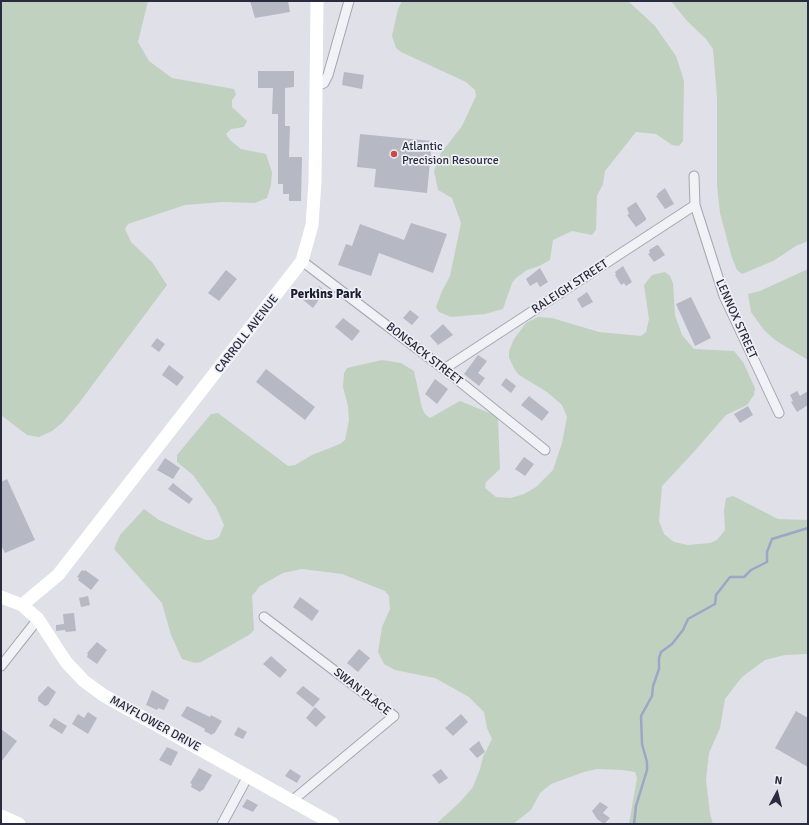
<!DOCTYPE html>
<html>
<head>
<meta charset="utf-8">
<style>
	body { margin:0 }
	#map { position:relative; width:809px; height:825px; overflow:hidden; background:#dfe0e8; font-family:Signika,sans-serif }
	canvas { display:block }
	.frame { position:absolute; inset:0; border:2px solid #282c3e; pointer-events:none }
	.north { position:absolute; left:757px; top:773px; width:40px; height:40px; -webkit-text-stroke:3px #eef0f5; paint-order:stroke; rotate:7deg; font-size:11px; font-weight:700; line-height:16px; text-align:center; color:#282c3e }
	.north::after { content:''; display:block; margin:auto; width:14px; height:18px; background:#282c3e; clip-path:polygon(50% 0,100% 100%,50% 72%,0 100%) }
</style>
</head>
<body>
<div id="map">
<canvas width="809" height="825"></canvas>
<div class="frame"></div>
<div class="north">N</div>
</div>
<script>
const context = document.querySelector('canvas').getContext('2d');
context.lineJoin = 'round';
function paint(path, color) { context.fillStyle = color; context.fill(path, 'evenodd'); }
const shape = rows => new Path2D(rows.map(r => 'M' + r).join(''));
function trace(path, color, width, dash) { context.strokeStyle = color; context.lineWidth = width; context.lineCap = dash ? 'butt' : 'round'; context.setLineDash(dash || []); context.stroke(path); }
function label(font, color, halo, rows, align = 'center') {
  context.font = font + ' Signika,sans-serif'; context.lineWidth = 3.5; context.setLineDash([]); context.textBaseline = 'middle'; context.strokeStyle = halo; context.fillStyle = color; for (const [text, x, y, turn = 0] of rows) {
    context.save(); context.translate(x, y); context.rotate((+turn || 0) * Math.PI / 180); context.textAlign = isNaN(turn) ? turn : align; if (halo) context.strokeText(text, 0, 0); context.fillText(text, 0, 0); context.restore();
  }
}
const green = shape([
	[1,1,148,1,138,42,149,61,172,78,234,89,236,95,232,100,232,107,247,121,244,127,231,129,226,134,230,140,241,149,266,154,272,172,271,185,267,198,255,203,223,202,185,205,128,224,125,229,131,242,152,262,167,285,79,403,62,423,52,431,39,437,27,435,1,415],
	[402,1,628,1,655,26,676,56,684,81,683,141,679,146,672,145,656,134,636,132,605,171,603,184,597,196,596,230,592,235,572,231,553,240,550,260,539,266,527,270,516,278,512,283,503,309,485,314,451,317,439,312,436,307,442,291,450,276,461,223,452,198,438,190,434,171,441,153,462,126,476,96,475,90,466,82,401,52,396,48,392,36,398,9],
	[671,1,808,1,808,241,796,246,773,261,742,274,737,270,732,258,720,213,717,185,717,97,713,49,706,39,687,21],
	[808,269,808,360,775,340,764,330,751,312,748,294,760,291],
	[665,272,670,276,673,283,675,315,682,335,694,349,734,351,743,362,755,388,754,395,747,405,726,415,692,454,662,486,659,521,664,534,674,542,688,545,710,543,717,540,725,530,724,510,726,498,733,496,778,519,808,520,808,654,785,655,765,660,742,677,725,699,720,728,709,753,706,780,710,814,713,824,629,824,637,778,635,772,622,770,597,769,584,772,551,784,540,793,531,810,513,824,436,824,460,802,473,787,480,769,483,757,492,739,487,728,484,712,469,697,435,678,395,670,384,664,378,652,382,627,390,609,389,596,385,591,342,574,302,569,283,573,260,586,252,596,254,630,249,635,201,662,195,663,182,659,171,635,162,603,114,549,120,535,144,509,159,520,186,532,206,540,213,540,219,537,224,525,216,507,193,475,177,462,177,455,211,414,218,413,288,466,295,465,312,455,340,444,345,440,349,420,348,406,343,387,344,373,347,368,382,360,401,363,414,371,422,408,425,414,430,418,460,401,492,414,498,419,500,469,486,482,485,488,496,497,511,498,524,494,536,487,553,470,562,443,567,417,562,405,547,392,519,375,515,370,509,358,509,351,514,339,526,323,538,317,552,318,599,332,641,336,646,332,649,319,644,285,652,275]
]);
const stream = shape([
	[634,824,636,806,647,770,647,762,642,744,641,716,652,696,653,686,659,669,659,658,661,652,672,644,683,630,688,619,715,604,716,595,730,577,744,577,751,570,767,562,767,552,772,539,808,528]
]);
const building = shape([
	[250,1,288,1,290,12,255,18],
	[258,71,294,71,294,87,285,88,285,126,290,126,289,157,302,157,301,201,289,201,289,194,283,194,283,184,278,184,278,114,272,114,273,88,258,88],
	[344,72,364,75,362,89,342,85],
	[360,134,432,141,427,193,374,187,376,169,357,167],
	[665,188,674,204,665,209,656,196,658,195,657,194],
	[636,202,646,218,646,220,636,227,627,215,629,214,627,208],
	[411,223,447,234,433,273,379,253,371,276,338,265,346,244,352,246,360,224,404,240],
	[657,245,659,246,665,255,654,262,648,254,650,253,649,250],
	[623,266,632,282,626,286,624,283,621,285,615,275,616,274,615,272],
	[540,268,548,282,540,287,537,282,530,286,526,279],
	[226,270,237,279,219,301,208,293],
	[319,286,325,291,313,308,302,299,308,291,312,294],
	[587,292,593,302,582,308,577,299],
	[691,297,711,338,695,346,676,304],
	[410,310,419,317,412,325,403,318],
	[343,318,360,331,352,341,335,327],
	[443,324,453,335,438,345,430,336],
	[157,338,165,344,159,352,151,346],
	[478,355,487,361,478,373,485,378,479,386,464,374],
	[169,365,184,377,177,386,162,375],
	[266,369,315,407,305,420,256,382],
	[506,378,516,386,511,393,501,385],
	[435,379,448,389,437,404,425,394],
	[797,391,800,396,808,391,808,405,797,412,791,402,793,401,790,395],
	[529,396,549,412,542,421,521,405],
	[748,406,753,415,740,423,734,414],
	[524,457,534,464,525,476,515,469],
	[165,458,180,468,173,479,157,470],
	[7,479,35,540,5,553,1,545,1,482],
	[173,483,193,499,189,504,168,489],
	[82,570,84,571,85,570,99,580,91,590,78,580,79,578,77,577],
	[88,596,90,605,81,607,79,598],
	[300,597,319,611,312,621,293,607],
	[74,613,76,631,66,632,65,630,56,631,56,625,64,624,63,614],
	[97,642,107,650,97,664,87,657,88,654,87,653],
	[359,649,370,658,358,672,347,663],
	[271,656,287,670,280,678,263,664],
	[48,686,56,692,48,705,45,706,38,701,38,697],
	[303,686,320,699,313,707,296,693],
	[152,690,169,700,164,710,158,708,157,710,146,705],
	[187,706,210,717,211,715,222,721,214,734,213,733,212,735,204,731,205,729,181,716],
	[315,707,326,717,316,727,306,718],
	[796,711,808,718,808,767,775,748],
	[88,712,97,718,88,734,72,724,78,714,84,718],
	[461,714,468,722,453,736,445,728],
	[54,718,67,726,62,734,49,726],
	[238,727,247,732,243,739,234,735],
	[1,729,17,741,1,762],
	[479,741,485,752,477,758,469,749],
	[167,747,178,752,171,766,159,760],
	[199,768,212,775,203,790,202,790,200,792,191,787,192,784,190,783],
	[290,769,301,776,297,783,285,776],
	[441,769,448,778,439,784,432,775],
	[247,799,258,805,253,812,242,807],
	[600,802,608,807,603,813,610,818,604,824,597,819,592,811]
]);
const street = shape([
	[317,86,324,83,328,75,349,1],
	[694,176,695,205,724,296,779,413],
	[302,261,444,369,545,450],
	[444,369,695,205],
	[264,617,394,716,293,800],
	[1,666,38,619],
	[222,824,248,776]
]);
const secondary = shape([
	[1,597,22,605,38,619,66,662,84,681,103,695,333,824],
	[22,605,58,575,302,261,312,225,315,182,317,1],
	[1,816,19,824]
]);
const markers = [
	[394,154,4,"#cb4a45"]
];
const poiNames = [
	["Atlantic",402,147],
	["Precision Resource",402,161]
];
const streetNames = [
	["RALEIGH STREET",570,287,-33],
	["LENNOX STREET",736,319,66],
	["CARROLL AVENUE",247,334,-52],
	["BONSACK STREET",424,354,38],
	["SWAN PLACE",362,692,38],
	["MAYFLOWER DRIVE",155,724,29]
];
const neighbourhoodNames = [
	["Perkins Park",326,295]
];
paint(green, '#c1d1c0');
trace(stream, '#9aa7c7', 2.5);
paint(building, '#b6b9c4');
trace(street, '#a4a6b2', 11);
trace(street, '#f1f2f6', 9);
trace(secondary, '#fff', 13);
for (const [x, y, r, color] of markers) { const dot = new Path2D(); dot.arc(x, y, r, 0, 2 * Math.PI); context.fillStyle = color; context.fill(dot); trace(dot, '#eef0f5', 1.5); }
label('12px', '#282c3e', '#eef0f5', poiNames, 'left');
label('12px', '#282c3e', '#eef0f5', streetNames);
label('bold 13px', '#1a1d2f', '#eef0f5', neighbourhoodNames);
</script>
</body>
</html>
